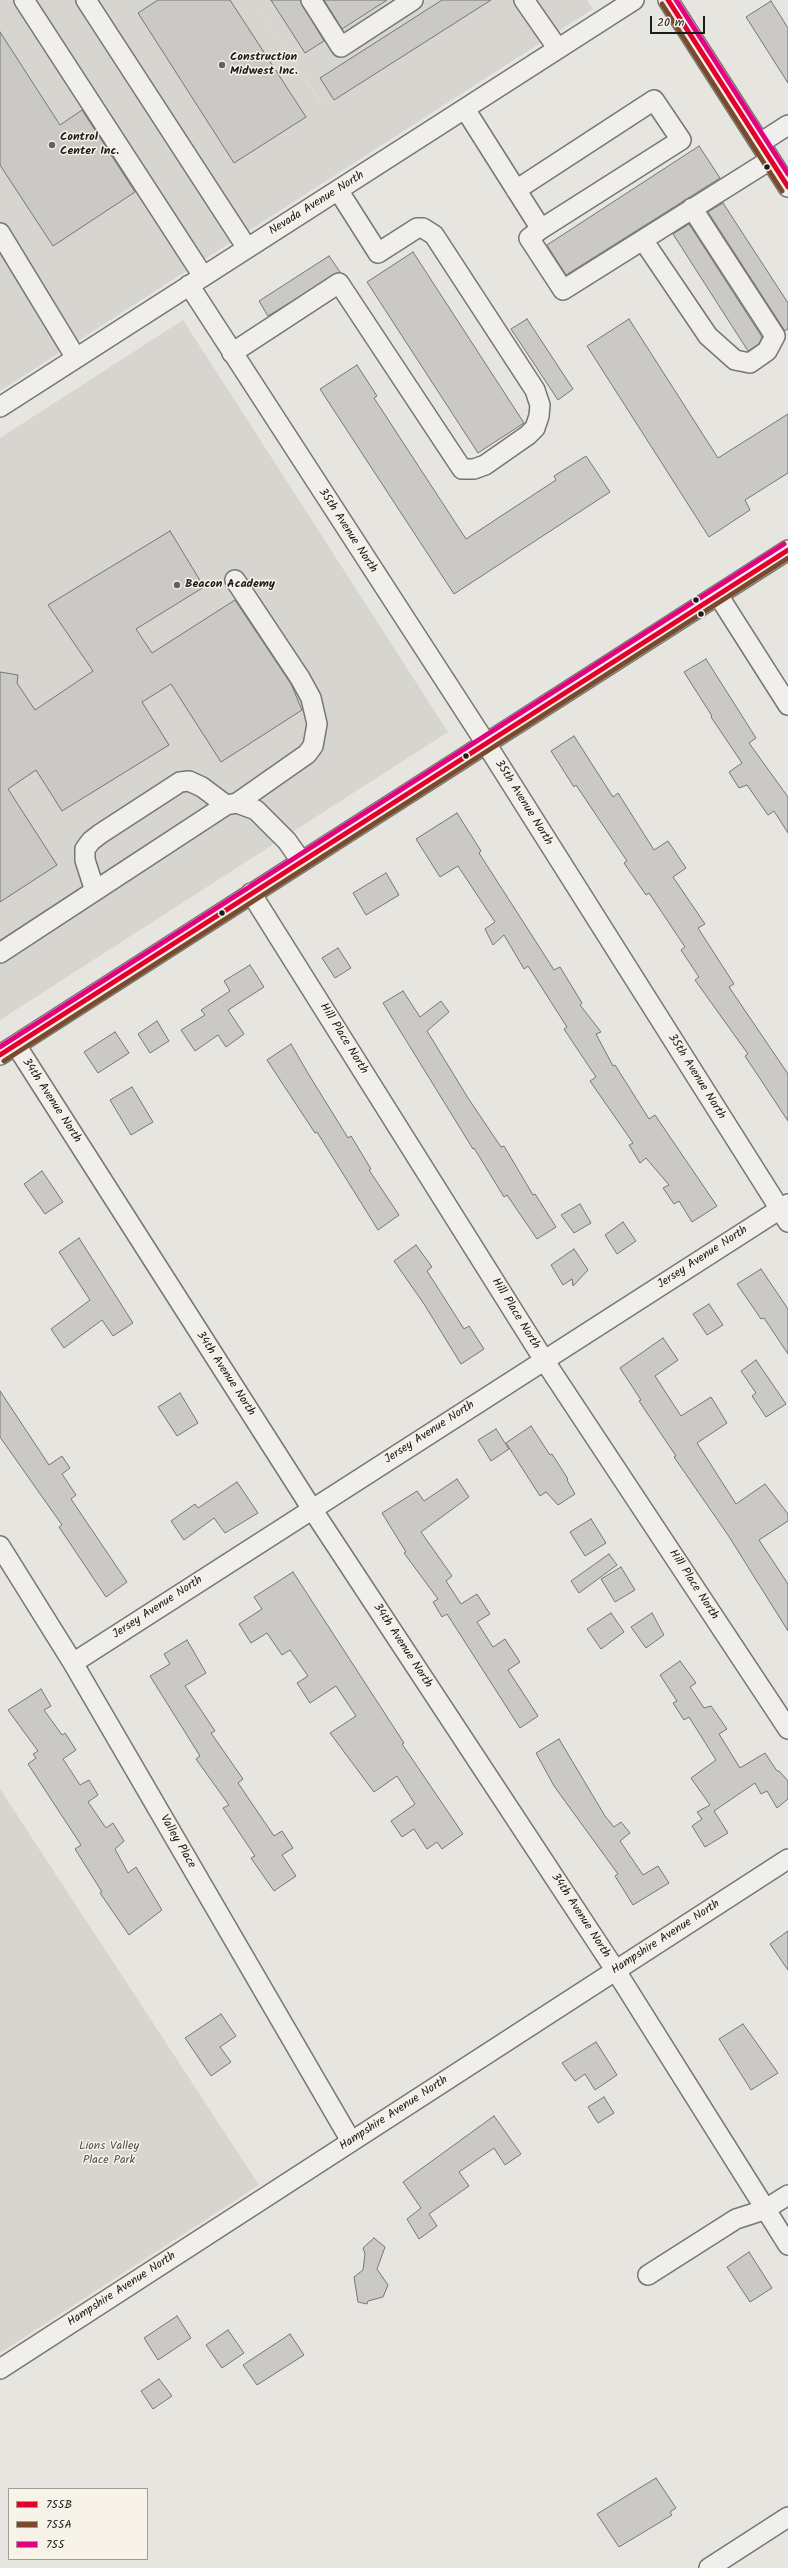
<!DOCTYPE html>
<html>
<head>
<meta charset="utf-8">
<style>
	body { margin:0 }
	#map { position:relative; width:788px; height:2568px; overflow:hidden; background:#e6e5e0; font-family:Kalam,sans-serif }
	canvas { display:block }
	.legend { position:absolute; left:8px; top:2488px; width:140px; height:72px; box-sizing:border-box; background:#f7f3e8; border:1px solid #9f9d96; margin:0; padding:5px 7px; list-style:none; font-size:12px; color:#1c1c1c }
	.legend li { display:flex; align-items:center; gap:8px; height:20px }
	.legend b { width:20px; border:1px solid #9f9d96 }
	.scale { position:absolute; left:650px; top:16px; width:55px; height:18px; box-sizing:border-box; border:2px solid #1c1c1c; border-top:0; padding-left:5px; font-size:12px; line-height:14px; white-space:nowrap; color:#1c1c1c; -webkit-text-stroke:3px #f7f3e8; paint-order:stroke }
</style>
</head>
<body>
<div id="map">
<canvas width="788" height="2568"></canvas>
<ul class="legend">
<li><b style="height:5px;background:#e4002b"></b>755B</li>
<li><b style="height:5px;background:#7a4b2a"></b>755A</li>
<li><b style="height:5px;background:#e5007d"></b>755</li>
</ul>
<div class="scale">20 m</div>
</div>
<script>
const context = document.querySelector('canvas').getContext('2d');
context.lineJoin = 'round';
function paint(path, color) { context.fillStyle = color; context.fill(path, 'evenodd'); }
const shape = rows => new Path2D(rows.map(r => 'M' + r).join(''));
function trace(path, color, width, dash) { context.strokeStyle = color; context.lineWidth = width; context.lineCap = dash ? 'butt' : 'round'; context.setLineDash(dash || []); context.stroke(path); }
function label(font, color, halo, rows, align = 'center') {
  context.font = font + ' Kalam,sans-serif'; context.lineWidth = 3; context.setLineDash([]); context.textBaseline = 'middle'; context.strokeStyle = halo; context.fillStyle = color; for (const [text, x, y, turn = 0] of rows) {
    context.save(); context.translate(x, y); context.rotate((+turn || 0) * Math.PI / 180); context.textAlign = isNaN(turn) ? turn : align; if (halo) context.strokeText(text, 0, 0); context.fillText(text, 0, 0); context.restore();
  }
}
const built = shape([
	[0,0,232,0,324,107,253,0,587,0,593,9,0,391],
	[183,320,448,732,0,1020,0,438]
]);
const green = shape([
	[230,0,253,0,324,108,312,120,306,117],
	[295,560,357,656,336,669,275,574],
	[0,1789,259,2185,0,2353]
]);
const building = shape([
	[158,0,230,0,306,117,234,163,138,13,158,0],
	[271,0,300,0,324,41,305,53,271,0],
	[324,0,387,0,342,29,324,0],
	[442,0,491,0,334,100,320,78,442,0],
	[771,1,788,28,788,83,746,17,771,1],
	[0,32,60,125,82,110,135,192,53,246,0,165,0,32],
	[699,146,720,178,566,275,547,245,699,146],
	[723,203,788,303,788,329,785,331,708,212,723,203],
	[689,224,762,337,759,344,748,351,673,234,689,224],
	[413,252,524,423,478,453,367,282,413,252],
	[329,256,340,272,268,316,259,301,329,256],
	[527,319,573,389,558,400,511,329,527,319],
	[629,319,718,458,788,414,788,473,745,500,750,510,709,537,587,346,629,319],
	[357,365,377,396,374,398,466,539,556,480,554,476,586,456,610,492,454,594,320,389,357,365],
	[170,531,204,587,136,629,152,653,235,600,291,684,302,710,221,762,171,684,142,702,169,745,62,811,36,770,8,789,57,865,0,902,0,672,18,675,17,683,35,710,93,671,48,605,170,531],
	[706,659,756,738,749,743,788,797,788,833,774,811,768,815,747,785,739,788,729,772,742,763,711,717,712,716,684,672,706,659],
	[574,736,613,797,618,793,654,850,668,841,686,868,673,877,705,924,698,928,734,984,729,987,788,1074,788,1121,745,1056,748,1054,695,980,699,977,681,950,685,947,649,893,646,895,624,863,627,861,576,785,574,787,551,751,574,736],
	[457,813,481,851,479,853,554,970,560,967,582,1003,580,1005,601,1032,596,1034,613,1066,615,1065,649,1119,655,1115,717,1206,692,1222,679,1201,674,1204,663,1188,669,1185,646,1158,640,1163,629,1145,633,1143,590,1081,596,1077,564,1029,567,1027,528,966,524,969,504,935,493,945,485,929,495,922,458,866,440,877,416,839,457,813],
	[386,873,399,895,366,915,353,893,386,873],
	[338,948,351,968,335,978,322,958,338,948],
	[250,965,264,987,228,1010,244,1034,226,1047,218,1035,195,1051,181,1030,205,1015,201,1010,230,991,224,981,250,965],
	[403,991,420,1017,441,1001,449,1012,427,1031,468,1098,501,1147,504,1146,533,1195,535,1194,556,1227,537,1239,507,1195,504,1197,474,1148,473,1149,383,1003,403,991],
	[157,1021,169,1041,150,1053,138,1034,157,1021],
	[115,1032,129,1053,98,1073,84,1052,115,1032],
	[291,1044,309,1075,348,1138,351,1136,371,1169,369,1170,399,1215,378,1230,317,1132,315,1133,267,1060,291,1044],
	[132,1087,153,1122,131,1135,110,1100,132,1087],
	[42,1171,63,1202,45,1214,24,1184,42,1171],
	[580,1204,591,1223,574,1233,561,1215,580,1204],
	[623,1222,636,1241,617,1254,605,1235,623,1222],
	[79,1238,133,1323,113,1336,102,1320,64,1348,51,1329,90,1300,59,1252,79,1238],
	[416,1245,432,1267,427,1271,464,1329,469,1326,484,1349,461,1364,424,1304,394,1261,416,1245],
	[574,1249,588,1270,573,1286,572,1279,563,1285,551,1265,574,1249],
	[761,1269,788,1309,788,1354,764,1318,761,1319,737,1284,761,1269],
	[709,1304,723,1325,707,1335,693,1314,709,1304],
	[663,1338,678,1360,655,1376,681,1416,711,1397,727,1423,697,1443,736,1504,765,1484,788,1514,788,1521,759,1540,788,1584,788,1631,728,1535,674,1457,676,1456,639,1401,641,1400,620,1368,663,1338],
	[756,1360,786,1404,766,1417,752,1396,756,1393,741,1371,756,1360],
	[0,1391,49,1465,62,1456,70,1468,62,1474,76,1495,71,1499,127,1582,106,1597,59,1527,62,1525,0,1437,0,1391],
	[180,1393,198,1423,177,1436,158,1407,180,1393],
	[531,1426,550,1455,552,1454,568,1479,567,1480,575,1494,558,1505,546,1492,540,1496,506,1443,531,1426],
	[496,1429,509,1449,491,1461,478,1440,496,1429],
	[457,1479,469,1497,421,1532,452,1576,446,1581,461,1604,477,1594,490,1614,477,1622,493,1647,505,1639,520,1662,508,1670,538,1716,520,1728,447,1614,442,1617,433,1602,438,1599,404,1553,406,1552,382,1513,417,1491,424,1501,457,1479],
	[237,1482,258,1513,225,1533,214,1518,184,1540,171,1521,195,1504,198,1508,237,1482],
	[591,1519,606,1543,585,1556,570,1532,591,1519],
	[609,1554,617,1565,579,1593,571,1581,609,1554],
	[621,1567,635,1590,615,1602,601,1579,621,1567],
	[293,1572,404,1743,402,1744,463,1834,442,1849,437,1842,427,1849,414,1829,402,1837,391,1821,415,1804,397,1776,374,1792,330,1733,356,1716,336,1686,310,1703,297,1683,308,1676,290,1650,282,1655,267,1633,251,1643,239,1624,262,1609,254,1597,293,1572],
	[611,1613,624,1632,601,1649,587,1629,611,1613],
	[652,1613,664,1635,646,1648,631,1627,652,1613],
	[187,1640,206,1673,185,1686,215,1731,211,1733,243,1779,238,1783,274,1836,282,1831,293,1848,282,1855,296,1876,274,1891,251,1858,255,1856,223,1808,229,1805,196,1759,200,1756,150,1676,170,1664,164,1654,187,1640],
	[680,1661,696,1683,690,1687,704,1708,711,1706,727,1729,719,1734,740,1768,765,1753,777,1771,779,1771,788,1781,788,1799,777,1808,767,1791,761,1794,755,1783,714,1811,728,1833,705,1847,692,1826,702,1819,697,1812,710,1805,691,1778,716,1760,689,1717,684,1720,673,1703,677,1701,660,1675,680,1661],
	[41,1689,51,1706,44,1710,62,1735,65,1733,76,1750,63,1759,80,1785,89,1780,98,1795,88,1802,106,1828,113,1823,124,1841,115,1849,128,1873,136,1867,162,1910,129,1935,100,1893,102,1892,75,1849,81,1845,28,1764,36,1758,33,1754,38,1751,8,1710,41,1689],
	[559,1739,605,1816,614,1827,621,1822,630,1833,620,1841,643,1875,658,1866,669,1883,633,1905,615,1876,618,1874,554,1786,536,1753,559,1739],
	[788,1931,788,1970,770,1944,788,1931],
	[221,2014,236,2036,220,2047,231,2062,211,2076,185,2038,221,2014],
	[743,2024,778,2073,751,2090,719,2039,743,2024],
	[596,2042,617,2075,595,2090,585,2074,575,2081,562,2063,596,2042],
	[604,2097,614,2113,598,2123,588,2107,604,2097],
	[494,2116,521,2154,505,2165,494,2148,459,2172,469,2186,429,2214,437,2226,419,2239,407,2219,421,2208,403,2182,494,2116],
	[374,2238,385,2247,377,2269,388,2285,383,2297,368,2301,367,2304,358,2302,354,2277,363,2270,365,2254,363,2248,374,2238],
	[749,2252,772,2288,750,2302,727,2267,749,2252],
	[177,2316,191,2338,158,2360,144,2338,177,2316],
	[228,2330,244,2353,222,2368,206,2345,228,2330],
	[290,2334,304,2355,257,2385,243,2365,290,2334],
	[159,2379,172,2396,153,2409,141,2391,159,2379],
	[656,2478,676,2508,670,2512,672,2515,619,2547,597,2514,656,2478]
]);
const minor = shape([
	[24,0,203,276],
	[86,0,247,248],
	[311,0,341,47,413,0],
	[524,0,558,49],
	[668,0,788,187],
	[465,109,541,229,529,238,563,290,770,160],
	[760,143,788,125],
	[516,190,654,100,681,140,541,229],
	[0,233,76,358],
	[643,240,708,336,735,360,750,363,767,351,775,336,692,208],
	[189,285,485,742,788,1222],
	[232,353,339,283,462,469,474,469,485,465,528,435,535,428,539,416,540,405,535,390,434,235,423,228,417,228,378,253,338,190],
	[0,407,634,0],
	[235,580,300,678,311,698,317,724,313,746,307,754,237,803],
	[718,595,788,705],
	[95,891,85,860,85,849,91,841,100,834,180,782,189,781,202,787,226,805],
	[251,893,544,1360,788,1729],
	[0,953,226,805,237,803,256,810,287,841,301,861],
	[16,1045,312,1509,616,1971,788,2245],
	[0,1055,788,550],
	[0,1546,73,1663,351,2141],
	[73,1663,788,1204],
	[648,2275,736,2219,764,2210,788,2195],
	[0,2369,788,1859],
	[709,2568,788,2517]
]);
const bus1 = shape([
	[668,0,788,187],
	[0,1055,788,550]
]);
const bus2 = shape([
	[662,4,782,191],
	[4,1061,788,558]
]);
const bus3 = shape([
	[676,0,788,174],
	[0,1047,784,544]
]);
const markers = [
	[222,65,4,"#636261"],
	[52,145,4,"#636261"],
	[767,167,3.5,"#1c1c1c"],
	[177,585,4,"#636261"],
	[696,600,3.5,"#1c1c1c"],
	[701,614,3.5,"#1c1c1c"],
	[466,756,3.5,"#1c1c1c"],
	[222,913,3.5,"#1c1c1c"]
];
const poiNames = [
	["Construction",230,58],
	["Midwest Inc.",230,72],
	["Control",60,138],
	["Center Inc.",60,152],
	["Beacon Academy",185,585]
];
const streetNames = [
	["Nevada Avenue North",317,204,-32],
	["35th Avenue North",347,531,57],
	["35th Avenue North",523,803,58],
	["Hill Place North",343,1039,58],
	["35th Avenue North",696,1077,58],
	["34th Avenue North",51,1101,57],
	["Jersey Avenue North",703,1258,-33],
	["Hill Place North",515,1314,58],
	["34th Avenue North",225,1374,57],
	["Jersey Avenue North",430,1433,-33],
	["Hill Place North",693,1585,57],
	["Jersey Avenue North",158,1608,-33],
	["34th Avenue North",402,1646,57],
	["Valley Place",177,1842,60],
	["34th Avenue North",580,1916,57],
	["Hampshire Avenue North",666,1938,-33],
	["Hampshire Avenue North",394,2114,-33],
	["Hampshire Avenue North",122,2290,-33]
];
const parkNames = [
	["Lions Valley",109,2147],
	["Place Park",109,2161]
];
paint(built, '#d7d5cf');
paint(green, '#d8d5ce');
paint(building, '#cac9c5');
trace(building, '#777674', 1);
trace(minor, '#777674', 22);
trace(minor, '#f0efeb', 19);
trace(bus1, '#e4002b', 5);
trace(bus2, '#7a4b2a', 5);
trace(bus3, '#e5007d', 5);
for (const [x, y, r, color] of markers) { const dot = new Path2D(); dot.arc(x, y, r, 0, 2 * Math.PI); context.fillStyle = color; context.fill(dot); trace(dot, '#f7f3e8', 1.5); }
label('bold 12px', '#1c1c1c', '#f7f3e8', poiNames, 'left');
label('12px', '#1c1c1c', '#f7f3e8', streetNames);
label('12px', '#51504d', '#f7f3e8', parkNames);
</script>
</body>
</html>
